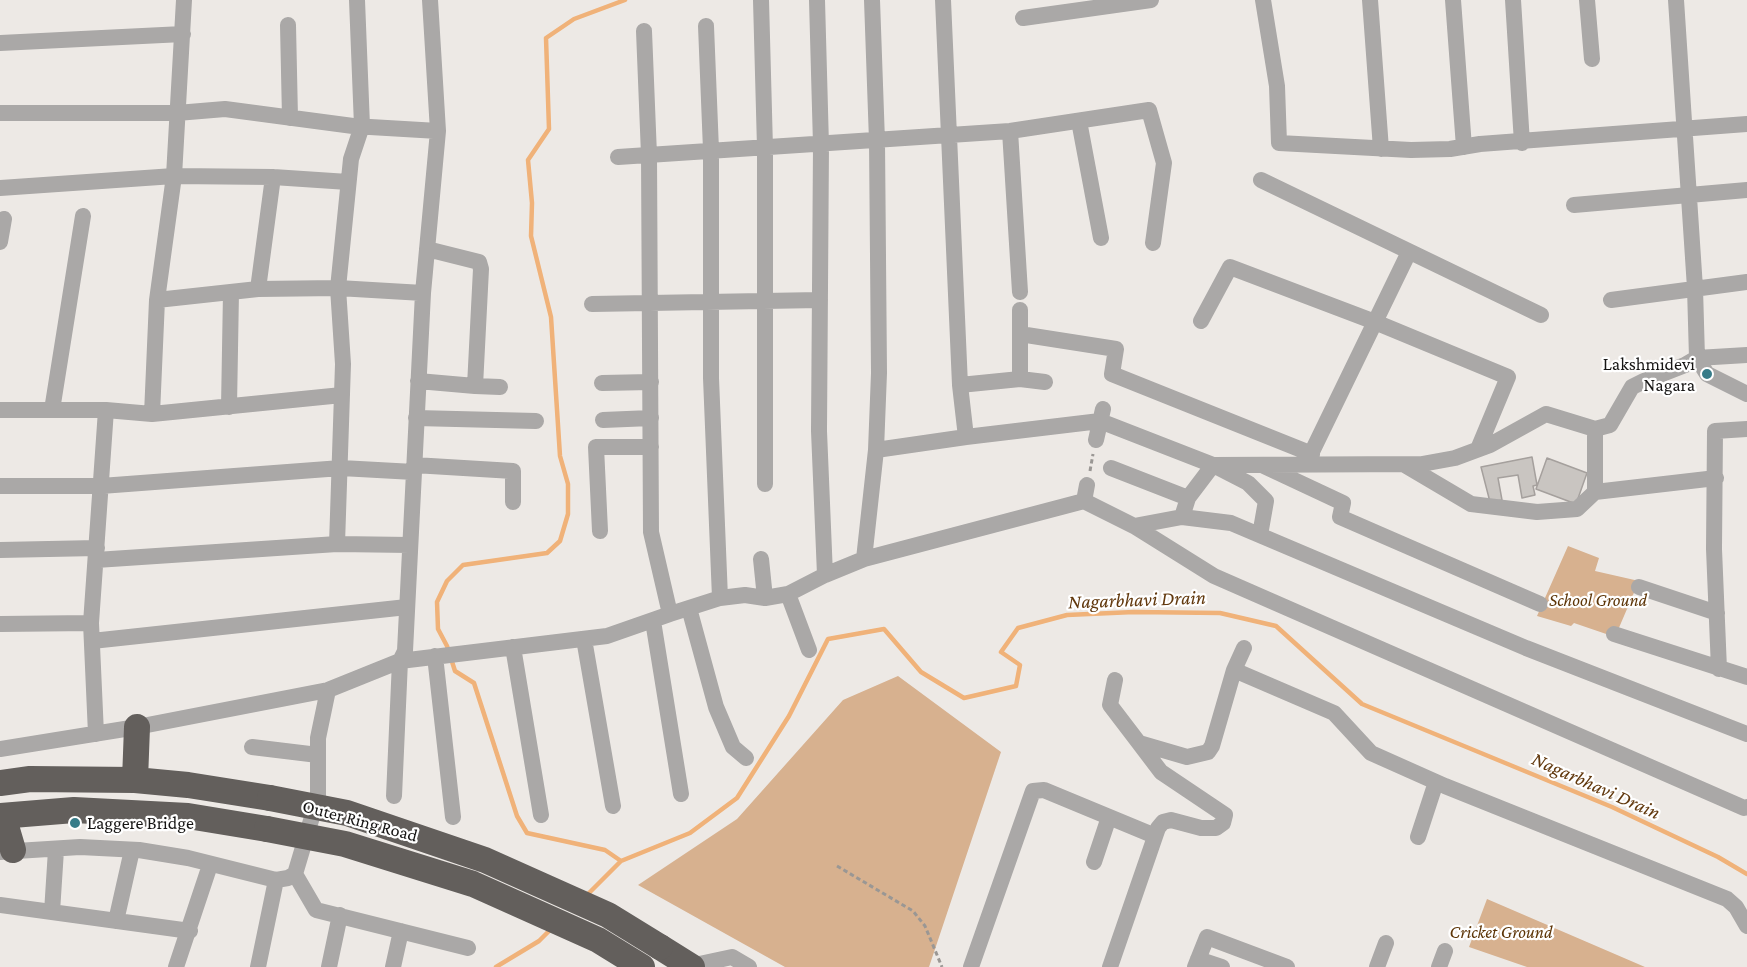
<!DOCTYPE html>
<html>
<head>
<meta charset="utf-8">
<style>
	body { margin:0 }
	canvas { display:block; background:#ede9e5 }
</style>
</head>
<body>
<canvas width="1747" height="967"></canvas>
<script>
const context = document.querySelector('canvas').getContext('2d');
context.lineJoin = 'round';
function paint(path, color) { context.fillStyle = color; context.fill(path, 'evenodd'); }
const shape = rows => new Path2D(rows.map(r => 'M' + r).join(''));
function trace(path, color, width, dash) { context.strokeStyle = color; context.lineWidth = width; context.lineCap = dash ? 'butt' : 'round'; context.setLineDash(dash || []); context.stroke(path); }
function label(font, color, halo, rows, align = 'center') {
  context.font = font + ' "Crimson Pro",serif'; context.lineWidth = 4.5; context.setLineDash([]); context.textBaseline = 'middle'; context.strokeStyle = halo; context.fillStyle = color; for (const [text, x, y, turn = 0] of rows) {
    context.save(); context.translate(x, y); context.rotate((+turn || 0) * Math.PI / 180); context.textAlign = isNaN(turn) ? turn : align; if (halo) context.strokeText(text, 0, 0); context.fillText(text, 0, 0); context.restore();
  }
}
const green = shape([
	[1568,546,1599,558,1595,571,1639,581,1615,637,1574,623,1571,626,1537,616],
	[898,676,1001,752,929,967,785,967,638,885,737,819,843,700],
	[1487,899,1645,967,1527,967,1469,947]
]);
const stream = shape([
	[621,861,605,850,527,833,517,816,474,683,455,671,447,646,438,629,437,602,447,581,463,565,547,553,560,541,568,514,568,484,560,456,551,317,531,236,532,203,528,160,549,129,546,38,574,19,625,0],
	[586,896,621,861,690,833,737,798,789,716,828,639,884,629,921,672,964,698,1016,686,1020,665,1001,652,1018,628,1067,615,1134,612,1220,613,1276,626,1362,704,1612,807,1718,857,1747,874],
	[496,967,539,941,551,929]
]);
const building = shape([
	[1532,457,1537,485,1533,486,1535,495,1522,498,1518,475,1498,478,1502,500,1490,502,1481,467,1532,457],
	[1547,458,1587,473,1576,504,1536,489,1547,458]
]);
const path = shape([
	[1090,471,1093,454],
	[837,866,913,911,925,926,942,967]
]);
const minor = shape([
	[761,0,765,148,765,484],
	[817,0,821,145,819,431,825,575],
	[943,0,960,385],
	[1263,0,1277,86,1279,143,1411,150,1450,149,1480,144,1747,124],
	[1370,0,1381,149],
	[1453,0,1464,147],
	[1513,0,1522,143],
	[1587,0,1592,59],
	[1676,0,1695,288,1697,358,1707,374,1747,394],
	[1023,18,1151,0],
	[288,25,290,118],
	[706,26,711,150,711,378,720,598],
	[0,43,183,34],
	[0,113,177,113,225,109,353,126,438,131],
	[1079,121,1101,238],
	[1010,131,1020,292],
	[618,157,1010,131,1149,110,1164,163,1153,243],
	[1261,180,1541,315],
	[0,188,174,176,273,177,348,182],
	[1574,205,1747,190],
	[0,242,4,219],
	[258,289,273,177],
	[157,300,258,289,338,288,423,293],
	[1611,300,1747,282],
	[592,304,820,300],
	[1201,321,1230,267,1375,322,1508,377,1478,449],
	[1020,334,1116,349,1112,374,1312,454],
	[1020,379,1045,382],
	[418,381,475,386,481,269,479,262,427,249],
	[602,383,651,382],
	[475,386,500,387],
	[229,407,231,292],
	[0,410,106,410],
	[52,410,83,216],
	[152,414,157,300,174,176,184,0],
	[416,418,536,421],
	[603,420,651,418],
	[966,437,1100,421,1213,465,1248,483,1266,501,1260,535],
	[1096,440,1103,409],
	[876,450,966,437,960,385,1020,379,1020,310],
	[1307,462,1409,252],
	[414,465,513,471,513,502],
	[1405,465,1471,504,1537,512,1577,509,1595,492,1716,478],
	[1264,466,1343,503,1340,517,1540,604],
	[1111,468,1188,498],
	[0,486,101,486,341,468,414,472],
	[1595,492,1595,429],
	[1084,501,1087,485],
	[1182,517,1188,498,1213,465,1422,464,1455,458,1490,445,1546,414,1595,429,1610,425,1632,387,1644,381,1685,365,1697,358,1747,355],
	[1134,526,1214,576,1744,808,1747,807],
	[600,531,596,447,651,447],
	[337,544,343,364,338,288,351,159,362,126,357,0],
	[0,550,97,548],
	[761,559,765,598],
	[864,559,876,450,879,373,877,141,872,0],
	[96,560,337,544,410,545],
	[1639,587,1717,613],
	[788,594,809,650],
	[689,608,716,707,733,747,746,758],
	[670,614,720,598,745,595,765,598,788,594,825,575,864,559,1084,501,1134,526,1182,517,1231,523,1526,648,1747,734],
	[653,621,681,794],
	[0,624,91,623],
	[1614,634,1747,677],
	[584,639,613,806],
	[92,641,407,607],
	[513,647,541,815],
	[435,656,453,817],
	[1719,669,1714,549,1715,431,1747,429],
	[1234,670,1244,648],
	[1115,680,1110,705,1139,743,1187,757,1208,752,1212,746,1234,670,1334,713,1371,753,1445,786,1727,899,1736,907,1747,926],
	[96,734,91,623,106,410,152,414,342,395],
	[252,747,318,755],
	[0,749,137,727,328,690,400,661,405,651,423,293,438,131,430,0],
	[394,796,400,661,607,636,670,614,651,532,649,155,644,31],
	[1418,837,1436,782],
	[0,852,80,847,139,850,188,858,276,880,288,878,295,874,318,797,318,738,328,690],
	[1094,862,1109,817],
	[295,874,316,910,468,948],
	[0,905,190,931],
	[52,912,56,850],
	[116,921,132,850],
	[1198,959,1222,967],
	[690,966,732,957,749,967],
	[176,967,210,865],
	[258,967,276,880],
	[329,967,340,915],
	[393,967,401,931],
	[971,967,1033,791,1044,790,1155,836],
	[1110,967,1158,828,1163,822,1171,820,1201,828,1216,828,1223,823,1225,815,1161,772,1139,743],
	[1195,967,1207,937,1287,967],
	[1377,967,1386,943],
	[1439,967,1445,951]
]);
const highway = shape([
	[135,780,137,727],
	[0,783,30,779,135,780,188,785,270,798],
	[0,816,74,810,188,816,267,829],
	[3,816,13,850],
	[660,947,692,967]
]);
const highwayBridge = shape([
	[270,798,347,813,485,860,608,915,660,947],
	[267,829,345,844,473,884,598,940,642,967]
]);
const markers = [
	[1707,374,6,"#377c89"],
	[75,823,6,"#377c89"]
];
const poiNames = [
	["Lakshmidevi",1695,364],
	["Nagara",1695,385],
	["Laggere Bridge",87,823,"left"]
];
const parkNames = [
	["School Ground",1598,600],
	["Cricket Ground",1501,932]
];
const streetNames = [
	["Outer Ring Road",360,821,15]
];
const waterNames = [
	["Nagarbhavi Drain",1137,600,-2],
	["Nagarbhavi Drain",1596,786,24]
];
paint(green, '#d7b18f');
trace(stream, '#f0b279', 4.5);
paint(building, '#c9c5c1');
trace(building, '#a5a09d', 1.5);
trace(path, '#9a9794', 3, [4.5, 3]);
trace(minor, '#aaa8a7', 16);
trace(highway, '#635f5c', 26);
trace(highwayBridge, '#635f5c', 26);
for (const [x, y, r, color] of markers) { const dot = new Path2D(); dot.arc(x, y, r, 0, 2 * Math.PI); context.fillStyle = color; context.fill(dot); trace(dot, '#fff', 2); }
label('18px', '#151413', '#fff', poiNames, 'right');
label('italic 18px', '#5d3507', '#fff', parkNames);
label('18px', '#151413', '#fff', streetNames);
label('italic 20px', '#62390e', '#fff', waterNames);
</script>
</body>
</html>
